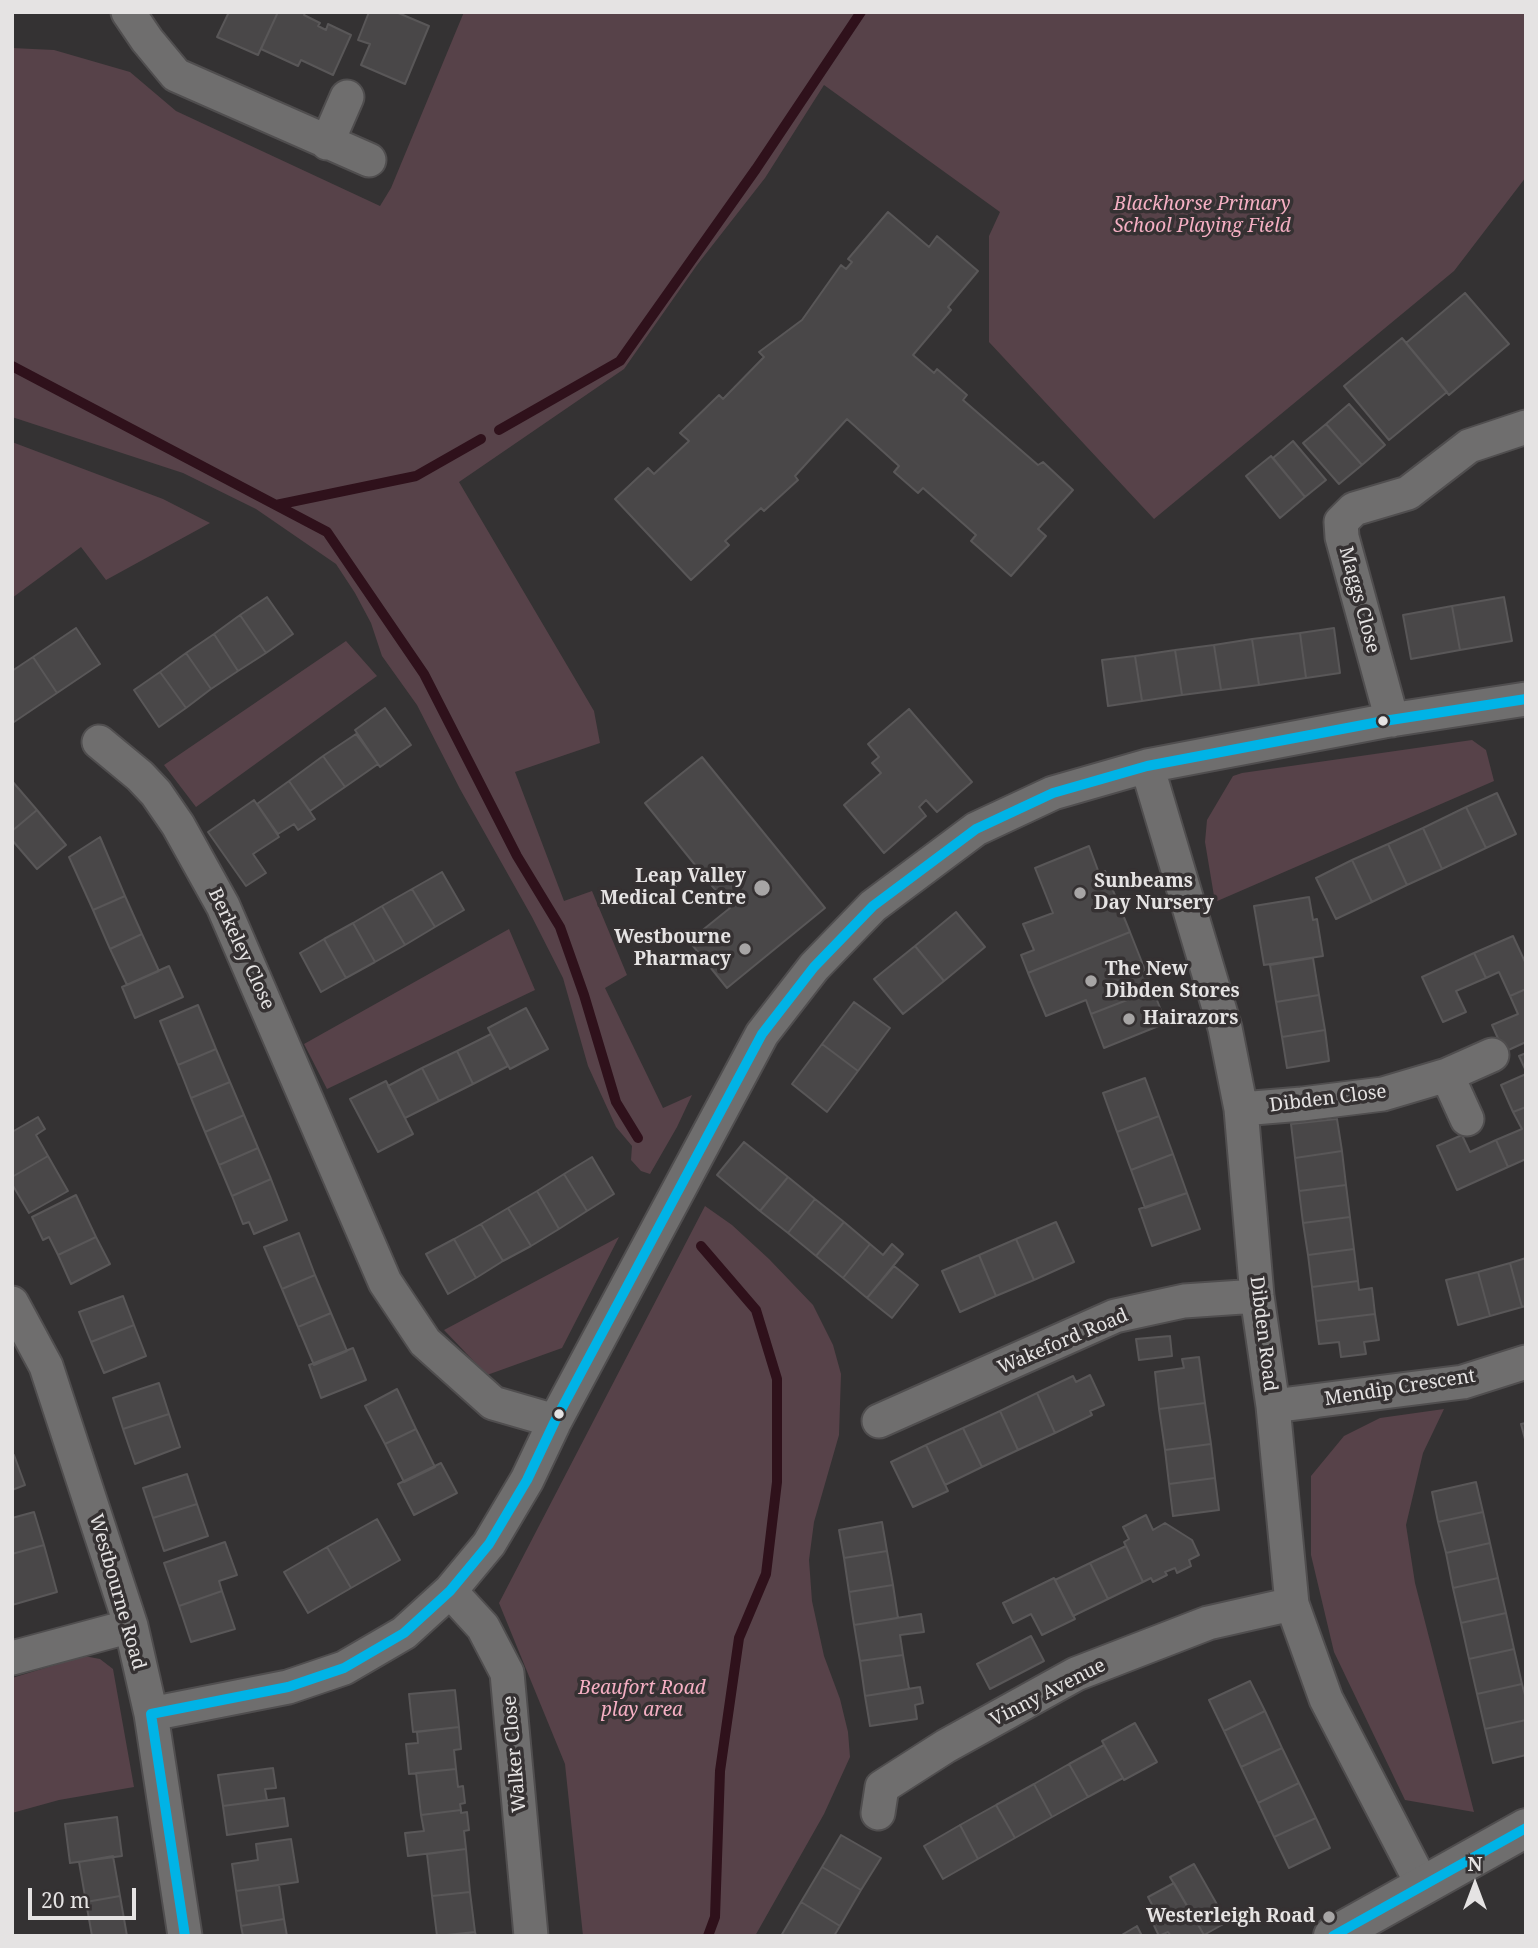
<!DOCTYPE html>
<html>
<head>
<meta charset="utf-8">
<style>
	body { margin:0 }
	#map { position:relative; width:1538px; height:1948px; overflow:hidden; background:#343233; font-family:"Noto Serif",serif }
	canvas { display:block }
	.frame { position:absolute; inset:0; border:14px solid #e5e3e3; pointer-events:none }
	.north { position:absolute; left:1440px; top:1850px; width:70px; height:70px; -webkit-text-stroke:5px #353132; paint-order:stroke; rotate:0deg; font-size:19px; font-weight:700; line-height:28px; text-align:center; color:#e5e3e3 }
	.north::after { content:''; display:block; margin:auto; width:24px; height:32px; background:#e5e3e3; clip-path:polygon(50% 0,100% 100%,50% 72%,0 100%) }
	.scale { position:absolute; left:28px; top:1888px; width:108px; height:32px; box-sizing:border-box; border:4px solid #e5e3e3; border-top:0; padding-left:9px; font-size:21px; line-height:24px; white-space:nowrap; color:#e5e3e3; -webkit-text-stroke:5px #353132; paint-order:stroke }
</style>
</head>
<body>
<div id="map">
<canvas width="1538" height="1948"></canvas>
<div class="frame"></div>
<div class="north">N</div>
<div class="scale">20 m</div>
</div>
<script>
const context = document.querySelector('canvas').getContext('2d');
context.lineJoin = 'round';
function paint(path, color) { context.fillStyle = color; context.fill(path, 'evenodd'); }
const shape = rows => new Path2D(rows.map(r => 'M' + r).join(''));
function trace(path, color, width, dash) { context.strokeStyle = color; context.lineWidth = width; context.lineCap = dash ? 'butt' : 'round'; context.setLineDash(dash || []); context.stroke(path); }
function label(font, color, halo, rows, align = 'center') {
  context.font = font + ' "Noto Serif",serif'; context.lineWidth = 7; context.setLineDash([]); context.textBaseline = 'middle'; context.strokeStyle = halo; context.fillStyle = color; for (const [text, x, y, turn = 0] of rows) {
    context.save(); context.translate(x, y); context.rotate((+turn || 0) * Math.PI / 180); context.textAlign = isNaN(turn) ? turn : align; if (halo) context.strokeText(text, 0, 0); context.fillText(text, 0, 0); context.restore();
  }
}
const green = shape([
	[464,12,1526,12,1526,177,1454,271,1154,519,989,342,989,236,1000,212,824,85,765,178,697,265,624,369,459,482,594,711,600,743,515,772,564,901,592,891,627,975,605,988,663,1108,692,1095,677,1127,650,1174,641,1171,631,1160,632,1146,616,1127,588,1066,563,978,532,917,460,789,417,705,382,656,371,623,355,593,336,564,256,509,183,473,12,417,12,48,54,50,130,72,176,111,380,206,391,188],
	[12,442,163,499,210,523,106,580,81,547,12,598],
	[346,641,377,676,196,807,164,765],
	[1472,740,1486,750,1494,781,1215,902,1205,842,1207,820,1233,776,1242,773],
	[509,929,535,990,327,1089,304,1044],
	[705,1206,732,1225,769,1259,813,1305,833,1345,841,1374,839,1435,814,1522,809,1560,812,1601,824,1656,840,1699,848,1732,850,1757,824,1814,755,1936,583,1936,565,1764,499,1603],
	[619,1237,562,1348,487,1375,444,1330],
	[1444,1409,1423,1453,1406,1525,1415,1583,1474,1812,1405,1800,1334,1652,1311,1555,1311,1476,1344,1436,1380,1418],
	[84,1656,100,1659,113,1669,134,1787,59,1800,12,1813,12,1678]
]);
const stream = shape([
	[12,366,327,532,424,674,517,856,560,927,584,995,616,1102,638,1138],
	[499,430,620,361,756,169,861,12],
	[276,505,416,476,481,439],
	[701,1246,756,1310,777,1379,777,1482,766,1574,739,1638,720,1771,715,1917,708,1936]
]);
const building = shape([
	[229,12,278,12,258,55,217,37,229,12],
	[278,12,306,12,304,15,320,23,318,26,326,30,328,24,351,35,333,75,301,60,298,66,261,49,278,12],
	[369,12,396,12,429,26,405,84,361,65,370,44,358,40,369,12],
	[888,212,929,247,937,236,978,271,948,307,951,310,913,355,934,373,937,369,967,395,963,400,1038,465,1043,462,1073,490,1038,529,1046,536,1011,576,971,541,976,535,923,488,918,493,894,472,899,466,847,419,795,476,798,480,764,511,761,508,725,541,729,545,691,580,615,499,648,468,654,474,689,441,680,433,719,395,723,399,764,357,759,352,802,320,841,265,846,269,852,262,848,259,888,212],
	[1465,293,1509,344,1449,395,1406,343,1465,293],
	[1402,338,1447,392,1389,440,1344,386,1402,338],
	[1349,404,1385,445,1362,465,1326,424,1349,404],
	[1326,424,1362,465,1339,484,1303,443,1326,424],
	[1293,441,1326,480,1305,497,1273,458,1293,441],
	[1271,456,1305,497,1280,518,1246,476,1271,456],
	[267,597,293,634,266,653,240,615,267,597],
	[1504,597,1512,641,1460,650,1452,606,1504,597],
	[1452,606,1460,650,1411,659,1403,615,1452,606],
	[240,615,266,653,238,671,214,634,240,615],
	[76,628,100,664,57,693,33,657,76,628],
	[1334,628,1340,673,1306,678,1300,633,1334,628],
	[1300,633,1306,678,1259,685,1252,639,1300,633],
	[214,634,238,671,211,689,186,653,214,634],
	[1252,639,1259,685,1221,690,1214,645,1252,639],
	[1214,645,1221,690,1182,695,1175,650,1214,645],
	[1175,650,1182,695,1142,701,1135,656,1175,650],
	[186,653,211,689,186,708,160,672,186,653],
	[1135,656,1142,701,1108,706,1102,660,1135,656],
	[33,657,57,693,14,722,12,719,12,671,33,657],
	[160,672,186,708,159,727,134,690,160,672],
	[385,708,411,745,380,767,355,730,385,708],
	[909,709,972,782,937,812,926,800,919,807,926,816,884,853,844,805,881,773,872,763,879,757,868,744,909,709],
	[356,734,378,764,345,787,323,756,356,734],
	[323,756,345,787,310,811,289,781,323,756],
	[702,757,825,908,727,988,689,941,730,908,645,803,702,757],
	[12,781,37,810,12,831,12,781],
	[289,781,315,819,298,830,294,824,278,834,257,804,289,781],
	[1497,793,1516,834,1486,848,1466,807,1497,793],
	[254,800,279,837,253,854,266,873,246,886,208,832,254,800],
	[1466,807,1486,848,1442,869,1423,828,1466,807],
	[37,810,66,845,37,869,12,840,12,831,37,810],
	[1423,828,1442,869,1407,885,1388,844,1423,828],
	[100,837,125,896,93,910,69,857,100,837],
	[1388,844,1407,885,1372,902,1352,860,1388,844],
	[1089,846,1099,873,1105,871,1130,932,1028,973,1021,955,1034,950,1023,924,1053,913,1035,868,1089,846],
	[1352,860,1372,902,1336,919,1316,878,1352,860],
	[442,872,464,910,435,927,412,889,442,872],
	[412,889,435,927,405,945,382,906,412,889],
	[125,896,142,934,110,949,93,910,125,896],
	[1309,897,1313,920,1317,919,1323,956,1264,965,1254,906,1309,897],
	[382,906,405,945,375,962,353,923,382,906],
	[956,912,985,947,944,981,915,946,956,912],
	[353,923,375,962,346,978,324,939,353,923],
	[1130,932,1153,990,1091,1014,1086,1000,1046,1016,1028,973,1130,932],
	[142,934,159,971,127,985,110,949,142,934],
	[1513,936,1526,964,1526,989,1510,996,1499,972,1486,978,1474,953,1513,936],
	[324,939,346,978,321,992,300,953,324,939],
	[915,946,944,981,903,1014,874,979,915,946],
	[1474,953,1486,978,1456,991,1466,1012,1443,1022,1422,977,1474,953],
	[1313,958,1319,995,1276,1002,1270,965,1313,958],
	[169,966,183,997,135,1018,122,987,169,966],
	[1526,989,1526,1042,1504,1052,1492,1025,1518,1014,1510,996,1526,989],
	[1153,990,1166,1023,1104,1048,1091,1014,1153,990],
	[1319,995,1325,1030,1282,1037,1276,1002,1319,995],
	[854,1002,890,1028,858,1071,822,1044,854,1002],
	[198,1005,216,1049,178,1065,160,1021,198,1005],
	[526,1008,548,1049,510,1069,488,1028,526,1008],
	[1325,1030,1329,1061,1287,1068,1282,1037,1325,1030],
	[491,1034,508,1066,473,1084,457,1051,491,1034],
	[822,1044,858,1071,827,1112,792,1084,822,1044],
	[216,1049,230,1082,191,1098,178,1065,216,1049],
	[457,1051,473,1084,439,1101,422,1068,457,1051],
	[1526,1053,1526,1071,1519,1056,1526,1053],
	[422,1068,439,1101,405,1118,388,1086,422,1068],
	[1526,1074,1526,1107,1513,1112,1501,1085,1526,1074],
	[1145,1078,1159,1116,1117,1132,1103,1093,1145,1078],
	[386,1081,413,1134,378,1152,350,1099,386,1081],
	[230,1082,244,1115,205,1132,191,1098,230,1082],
	[1526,1107,1526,1159,1508,1167,1496,1140,1522,1129,1513,1112,1526,1107],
	[244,1115,258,1148,219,1165,205,1132,244,1115],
	[1159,1116,1173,1154,1131,1170,1117,1132,1159,1116],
	[38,1117,45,1129,36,1135,48,1156,12,1177,12,1132,38,1117],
	[1337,1119,1342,1151,1295,1158,1291,1124,1337,1119],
	[1462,1135,1470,1152,1496,1140,1508,1167,1457,1190,1437,1146,1462,1135],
	[744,1142,788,1177,760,1211,717,1175,744,1142],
	[258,1148,271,1179,232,1196,219,1165,258,1148],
	[1342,1151,1346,1185,1299,1191,1295,1158,1342,1151],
	[1173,1154,1187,1193,1145,1208,1131,1170,1173,1154],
	[48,1156,68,1191,29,1213,12,1184,12,1177,48,1156],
	[592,1157,614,1194,587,1211,564,1174,592,1157],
	[564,1174,587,1211,559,1229,537,1191,564,1174],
	[788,1177,815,1199,788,1233,760,1211,788,1177],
	[271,1179,287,1220,254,1234,249,1222,243,1224,232,1196,271,1179],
	[1346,1185,1350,1217,1303,1223,1299,1191,1346,1185],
	[537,1191,559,1229,531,1246,508,1208,537,1191],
	[1187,1193,1200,1229,1152,1246,1139,1209,1187,1193],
	[76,1195,96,1237,58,1255,49,1237,43,1240,32,1217,76,1195],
	[815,1199,844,1222,816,1256,788,1233,815,1199],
	[508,1208,531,1246,503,1261,481,1224,508,1208],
	[1350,1217,1354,1249,1308,1255,1303,1223,1350,1217],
	[844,1222,870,1244,843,1278,816,1256,844,1222],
	[1056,1222,1074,1262,1034,1280,1016,1239,1056,1222],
	[481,1224,503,1261,476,1278,454,1239,481,1224],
	[299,1233,315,1275,282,1289,264,1247,299,1233],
	[96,1237,110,1264,71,1284,58,1255,96,1237],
	[454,1239,476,1278,448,1294,426,1254,454,1239],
	[1016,1239,1034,1280,996,1296,979,1255,1016,1239],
	[870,1244,883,1255,892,1244,903,1254,867,1298,843,1278,870,1244],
	[1354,1249,1358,1281,1312,1287,1308,1255,1354,1249],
	[979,1255,996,1296,960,1312,942,1271,979,1255],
	[1526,1258,1526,1306,1522,1307,1510,1263,1526,1258],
	[1510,1263,1522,1307,1490,1316,1478,1272,1510,1263],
	[894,1266,918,1285,892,1318,867,1298,894,1266],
	[1478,1272,1490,1316,1458,1325,1446,1280,1478,1272],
	[315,1275,331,1313,298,1327,282,1289,315,1275],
	[1358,1281,1359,1290,1372,1288,1375,1314,1316,1321,1312,1287,1358,1281],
	[123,1296,134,1325,91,1342,79,1312,123,1296],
	[331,1313,347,1351,314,1365,298,1327,331,1313],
	[1375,1314,1379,1340,1364,1342,1366,1354,1341,1357,1339,1342,1319,1344,1316,1321,1375,1314],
	[134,1325,146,1356,104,1373,91,1342,134,1325],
	[1170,1336,1172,1356,1139,1360,1136,1339,1170,1336],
	[353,1348,366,1380,321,1398,309,1365,353,1348],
	[1199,1357,1205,1403,1159,1409,1155,1372,1184,1368,1182,1359,1199,1357],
	[1090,1375,1104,1405,1090,1411,1092,1415,1055,1433,1037,1393,1073,1376,1076,1382,1090,1375],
	[159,1383,169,1414,123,1429,113,1398,159,1383],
	[397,1389,416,1429,385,1444,365,1406,397,1389],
	[1037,1393,1055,1433,1018,1450,1000,1411,1037,1393],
	[1205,1403,1211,1444,1165,1450,1159,1409,1205,1403],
	[1000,1411,1018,1450,982,1467,963,1428,1000,1411],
	[169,1414,180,1447,135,1464,123,1429,169,1414],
	[1526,1423,1526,1443,1521,1424,1526,1423],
	[963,1428,982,1467,945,1485,926,1445,963,1428],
	[416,1429,435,1467,404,1482,385,1444,416,1429],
	[1211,1444,1215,1478,1169,1484,1165,1450,1211,1444],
	[926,1445,948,1491,913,1507,891,1462,926,1445],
	[14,1455,25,1485,12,1490,12,1456,14,1455],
	[441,1463,457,1493,414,1515,398,1484,441,1463],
	[187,1474,197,1504,153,1518,143,1488,187,1474],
	[1215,1478,1219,1510,1173,1516,1169,1484,1215,1478],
	[1476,1482,1483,1512,1438,1522,1432,1492,1476,1482],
	[197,1504,208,1536,164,1551,153,1518,197,1504],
	[34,1512,44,1545,12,1554,12,1518,34,1512],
	[1483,1512,1490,1543,1446,1553,1438,1522,1483,1512],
	[1146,1515,1153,1530,1165,1523,1192,1540,1199,1555,1189,1560,1191,1566,1177,1573,1175,1568,1165,1572,1167,1575,1153,1582,1151,1578,1143,1582,1124,1542,1129,1539,1123,1527,1146,1515],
	[377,1519,400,1560,351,1588,327,1547,377,1519],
	[882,1522,887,1551,844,1558,839,1530,882,1522],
	[225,1542,237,1575,219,1581,222,1591,179,1606,164,1563,225,1542],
	[1490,1543,1498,1578,1453,1588,1446,1553,1490,1543],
	[44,1545,57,1592,12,1605,12,1554,44,1545],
	[1126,1546,1143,1582,1108,1599,1090,1563,1126,1546],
	[327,1547,351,1588,308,1613,284,1572,327,1547],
	[887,1551,893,1585,849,1592,844,1558,887,1551],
	[1090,1563,1108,1599,1073,1616,1055,1580,1090,1563],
	[1054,1578,1075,1619,1042,1635,1031,1614,1013,1623,1003,1603,1054,1578],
	[1498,1578,1506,1613,1461,1623,1453,1588,1498,1578],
	[893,1585,898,1618,854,1625,849,1592,893,1585],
	[222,1591,235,1629,191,1642,179,1606,222,1591],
	[1506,1613,1514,1649,1469,1659,1461,1623,1506,1613],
	[921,1614,924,1632,900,1635,903,1655,860,1661,854,1625,921,1614],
	[1031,1636,1044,1661,990,1689,977,1664,1031,1636],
	[1514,1649,1522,1684,1477,1694,1469,1659,1514,1649],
	[903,1655,909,1689,865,1696,860,1661,903,1655],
	[1250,1681,1265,1711,1224,1731,1209,1700,1250,1681],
	[1522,1684,1526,1699,1526,1720,1485,1729,1477,1694,1522,1684],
	[920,1687,923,1703,915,1705,917,1719,870,1726,865,1696,920,1687],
	[455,1690,459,1727,413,1732,409,1694,455,1690],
	[1265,1711,1282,1748,1241,1767,1224,1731,1265,1711],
	[1526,1720,1526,1755,1493,1763,1485,1729,1526,1720],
	[1135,1723,1157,1762,1124,1780,1102,1741,1135,1723],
	[459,1727,461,1749,454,1750,456,1769,409,1774,406,1744,418,1743,417,1732,459,1727],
	[1104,1745,1123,1778,1088,1797,1069,1764,1104,1745],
	[1282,1748,1299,1783,1258,1803,1241,1767,1282,1748],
	[1069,1764,1088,1797,1052,1817,1034,1784,1069,1764],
	[273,1768,276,1788,265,1789,267,1800,223,1806,218,1775,273,1768],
	[456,1769,458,1787,463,1786,465,1803,460,1804,461,1810,421,1815,416,1773,456,1769],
	[1299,1783,1316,1818,1274,1837,1258,1803,1299,1783],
	[1034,1784,1052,1817,1015,1838,996,1805,1034,1784],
	[284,1798,288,1826,227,1835,223,1806,284,1798],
	[996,1805,1015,1838,978,1859,960,1825,996,1805],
	[461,1810,461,1813,467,1812,469,1830,464,1831,466,1849,408,1856,405,1833,424,1831,421,1815,461,1810],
	[117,1817,122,1856,70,1863,65,1824,117,1817],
	[1316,1818,1330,1848,1289,1868,1274,1837,1316,1818],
	[960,1825,978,1859,943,1879,924,1846,960,1825],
	[841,1835,881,1858,861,1890,822,1867,841,1835],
	[291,1839,298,1882,236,1891,232,1864,258,1860,256,1844,291,1839],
	[466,1849,470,1892,432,1896,427,1854,466,1849],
	[113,1856,120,1896,86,1902,79,1862,113,1856],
	[1194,1864,1227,1922,1204,1935,1170,1877,1194,1864],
	[822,1867,861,1890,840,1926,801,1902,822,1867],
	[1174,1883,1204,1935,1171,1936,1168,1932,1159,1936,1149,1915,1156,1912,1148,1897,1174,1883],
	[279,1885,284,1919,241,1926,236,1891,279,1885],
	[470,1892,475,1932,437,1936,432,1896,470,1892],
	[120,1896,127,1936,92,1936,86,1902,120,1896],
	[801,1902,840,1926,834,1936,781,1936,801,1902],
	[284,1919,287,1936,243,1936,241,1926,284,1919],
	[1137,1926,1142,1936,1120,1936,1137,1926],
	[475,1932,476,1936,448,1936,475,1932]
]);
const minor = shape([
	[128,12,147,40,176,75,369,160],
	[327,143,347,97],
	[1392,720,1342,537,1341,522,1354,509,1408,493,1469,446,1526,427],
	[99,742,140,776,156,793,178,825,223,906,385,1282,425,1342,493,1403,555,1421],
	[1147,766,1225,1028,1241,1109,1257,1296,1273,1406,1292,1604,1326,1699,1423,1886],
	[1447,1075,1467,1119],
	[1241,1109,1302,1104,1383,1094,1447,1075,1492,1055],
	[12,1303,46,1366,131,1626,151,1714,185,1936],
	[1273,1406,1463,1382,1526,1362],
	[879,1421,1115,1316,1184,1301,1257,1296],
	[450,1591,483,1627,507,1673,531,1936],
	[12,1658,131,1626],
	[151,1714,288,1687,344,1668,404,1633,450,1591,489,1544,527,1480,555,1421,762,1034,814,967,873,906,976,829,1053,793,1147,766,1384,721,1526,699],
	[878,1813,882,1787,946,1746,1076,1674,1208,1623,1292,1604]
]);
const tertiary = shape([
	[1333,1936,1526,1828]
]);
const bus1 = shape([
	[151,1714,288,1687,344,1668,404,1633,450,1591,489,1544,527,1480,555,1421,762,1034,814,967,873,906,976,829,1053,793,1147,766,1384,721,1526,699],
	[151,1714,185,1936],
	[1333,1936,1526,1828]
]);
const markers = [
	[1383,721,6,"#e5e3e3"],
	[762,888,9,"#a7a5a5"],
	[1080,893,7,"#a7a5a5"],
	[745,949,7,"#a7a5a5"],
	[1091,981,7,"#a7a5a5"],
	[1129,1019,7,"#a7a5a5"],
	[559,1414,6,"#e5e3e3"],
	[1329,1917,7,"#a7a5a5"]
];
const parkNames = [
	["Blackhorse Primary",1202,205],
	["School Playing Field",1202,227],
	["Beaufort Road",642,1689],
	["play area",642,1711]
];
const streetNames = [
	["Maggs Close",1359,600,75],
	["Berkeley Close",241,949,65],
	["Dibden Close",1328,1099,-7],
	["Dibden Road",1263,1334,83],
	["Wakeford Road",1063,1342,-23],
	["Mendip Crescent",1400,1388,-9],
	["Westbourne Road",117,1592,74],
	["Vinny Avenue",1048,1693,-27],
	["Walker Close",515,1754,-95]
];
const poiNames = [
	["Leap Valley",746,877],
	["Medical Centre",746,899],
	["Sunbeams",1094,882,"left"],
	["Day Nursery",1094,904,"left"],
	["Westbourne",731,938],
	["Pharmacy",731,960],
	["The New",1105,970,"left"],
	["Dibden Stores",1105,992,"left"],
	["Hairazors",1143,1019,"left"],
	["Westerleigh Road",1315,1917]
];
paint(green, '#574249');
trace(stream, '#2f111b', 10);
paint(building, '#494748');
trace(building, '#595758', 2);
trace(minor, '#504e4f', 37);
trace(tertiary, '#504e4f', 42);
trace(minor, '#6f6e6e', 33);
trace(tertiary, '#6f6e6e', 38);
trace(bus1, '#00b3e6', 10);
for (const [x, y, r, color] of markers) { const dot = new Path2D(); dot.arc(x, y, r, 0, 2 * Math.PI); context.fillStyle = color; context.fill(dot); trace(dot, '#353132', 2.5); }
label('italic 19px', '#f5afc3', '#353132', parkNames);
label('19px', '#e5e3e3', '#353132', streetNames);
label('bold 19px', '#e5e3e3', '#353132', poiNames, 'right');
</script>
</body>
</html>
